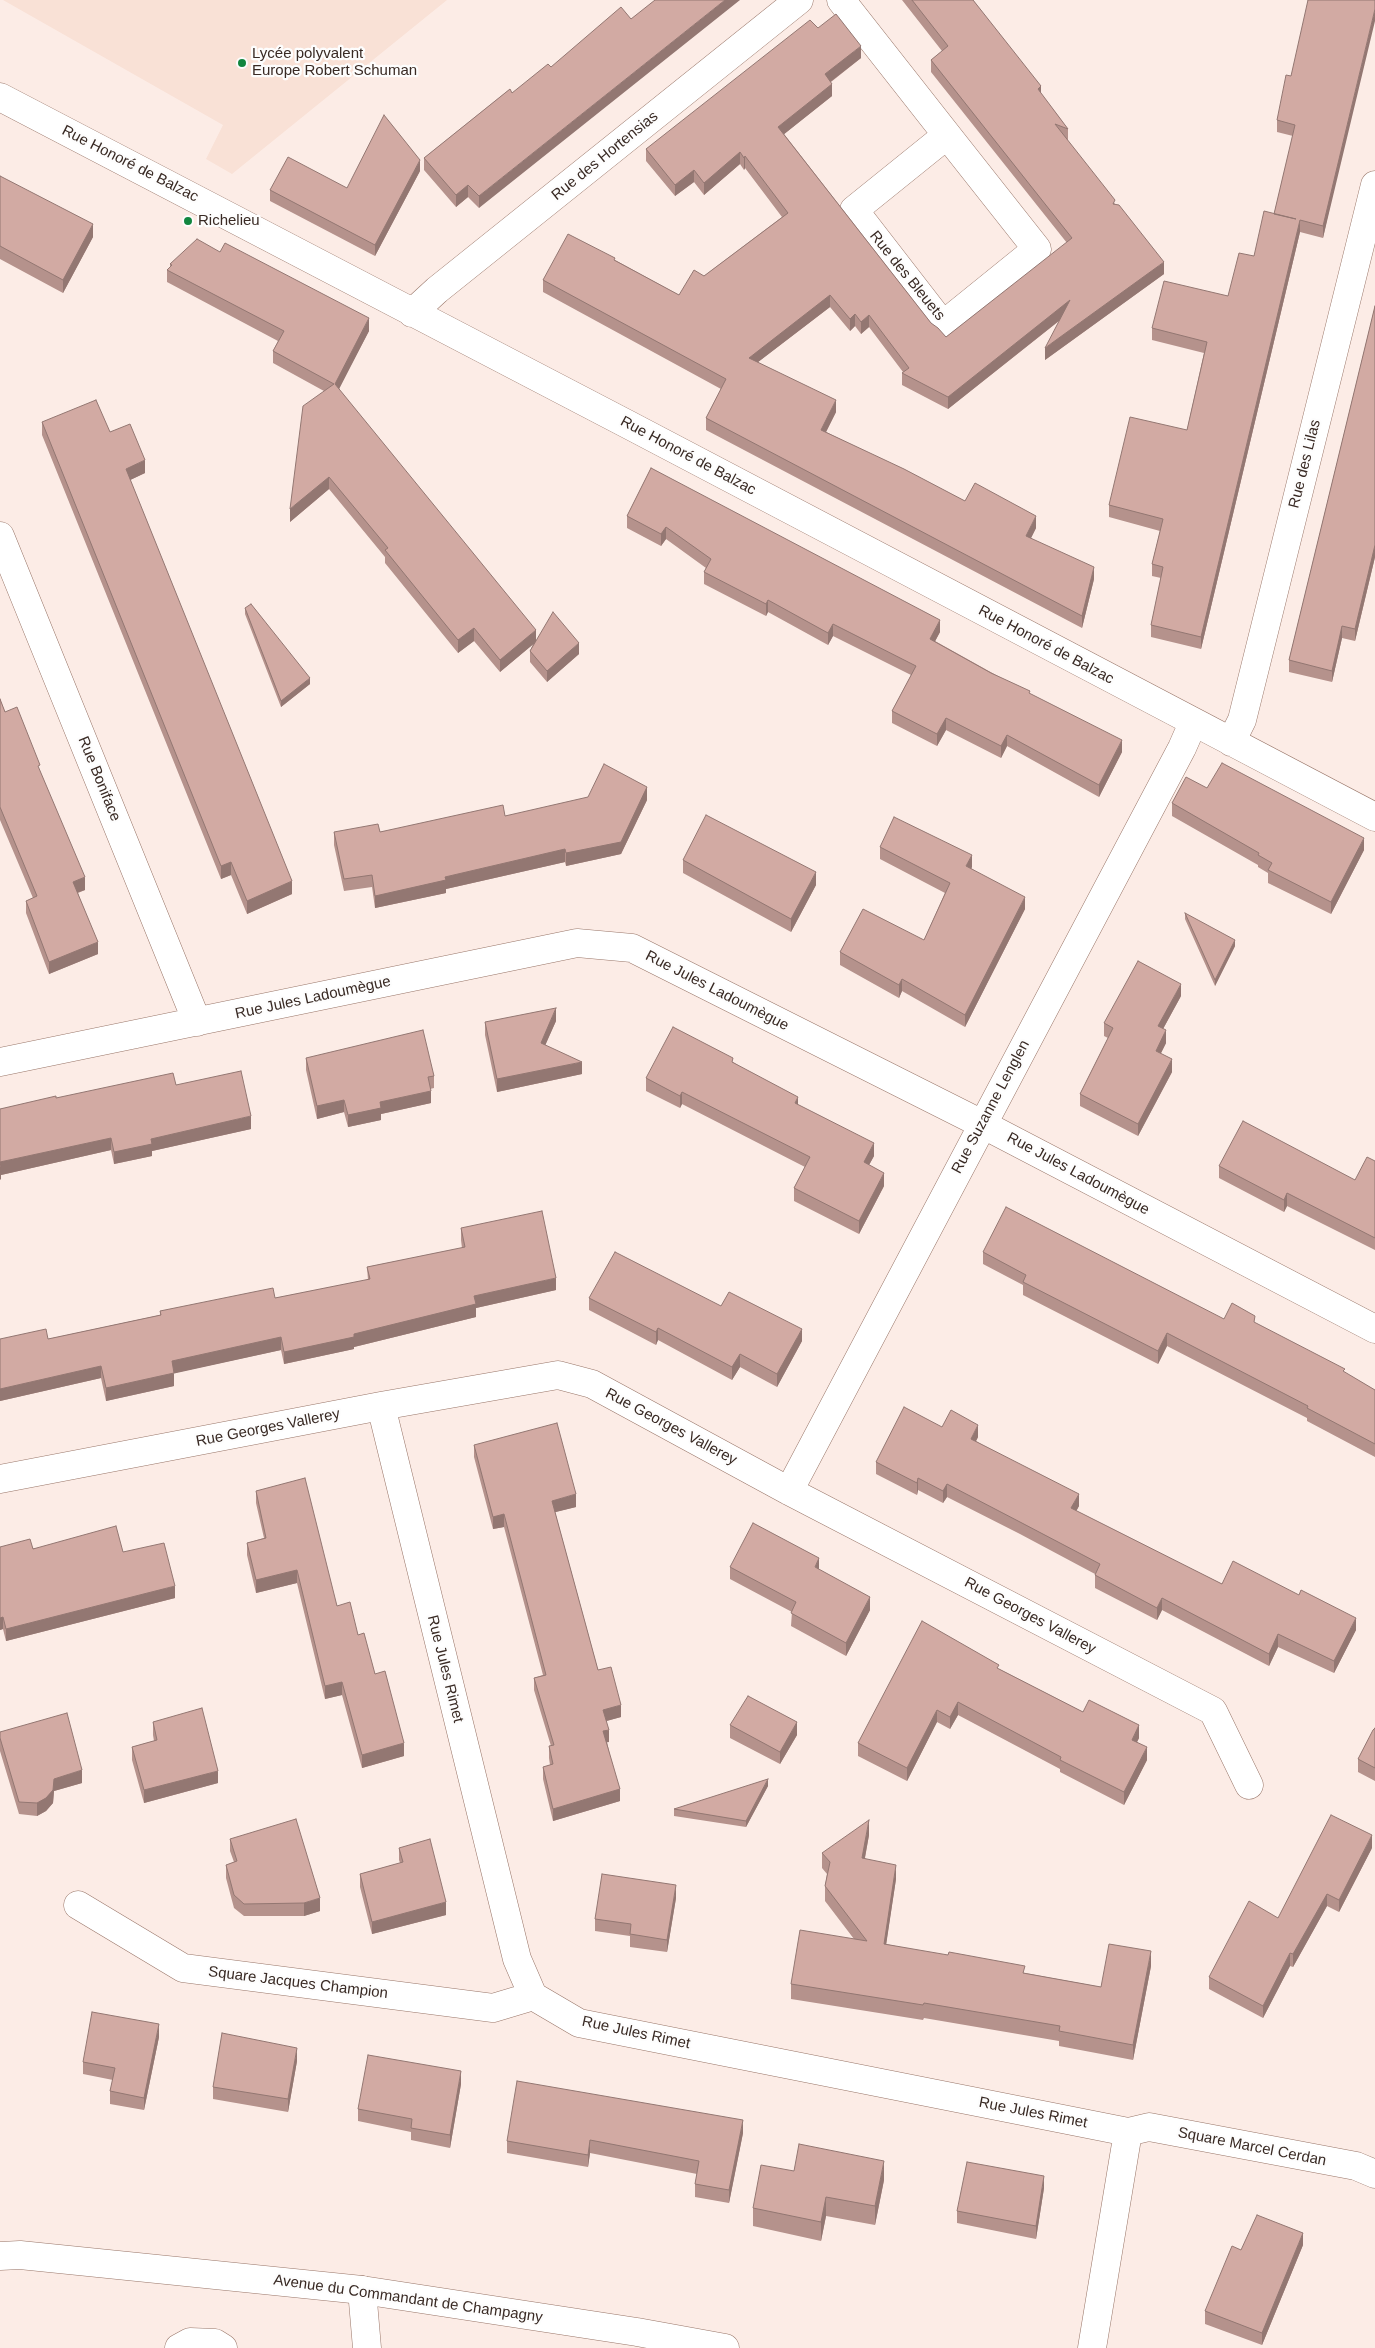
<!DOCTYPE html>
<html>
<head>
<meta charset="utf-8">
<style>
	body { margin:0 }
	canvas { display:block; background:#fcece6 }
</style>
</head>
<body>
<canvas width="1375" height="2348"></canvas>
<script>
const context = document.querySelector('canvas').getContext('2d');
context.lineJoin = 'round';
function paint(path, color) { context.fillStyle = color; context.fill(path, 'evenodd'); }
const shape = rows => new Path2D(rows.map(r => 'M' + r).join(''));
function trace(path, color, width, dash) { context.strokeStyle = color; context.lineWidth = width; context.lineCap = dash ? 'butt' : 'round'; context.setLineDash(dash || []); context.stroke(path); }
function label(font, color, halo, rows, align = 'center') {
  context.font = font + ' Helvetica,sans-serif'; context.lineWidth = 4.5; context.setLineDash([]); context.textBaseline = 'middle'; context.strokeStyle = halo; context.fillStyle = color; for (const [text, x, y, turn = 0] of rows) {
    context.save(); context.translate(x, y); context.rotate((+turn || 0) * Math.PI / 180); context.textAlign = isNaN(turn) ? turn : align; if (halo) context.strokeText(text, 0, 0); context.fillText(text, 0, 0); context.restore();
  }
}
const education = shape([
	[3,0,447,0,232,174,206,159,223,125]
]);
const minor = shape([
	[841,0,947,135,1037,249,943,325,854,210,947,135],
	[0,97,629,425,1375,817],
	[412,313,437,290,799,0],
	[0,536,197,1022],
	[1231,742,1242,720,1375,185],
	[0,1062,577,943,632,948,982,1124,1375,1329],
	[381,1406,517,1959,533,1996,579,2023,1128,2132,1092,2348],
	[0,1479,381,1406,558,1375,592,1384,789,1491,1213,1711,1249,1785],
	[789,1491,1182,748,1193,723],
	[78,1905,183,1968,493,2008,533,1996],
	[1128,2132,1149,2127,1356,2166,1375,2174],
	[362,2290,367,2348],
	[179,2348,190,2342,215,2343,223,2348]
]);
const major = shape([
	[0,2256,20,2255,362,2290,637,2332,725,2348]
]);
const wall = shape([
	[902,0,973,0,1041,94,1068,129,1068,141,1067,140,1115,204,1164,274,1045,360,1059,321,948,409,902,385,902,373,903,372,869,327,861,334,855,326,850,331,830,307,758,362,836,412,826,432,965,501,1036,528,1031,538,1094,579,1082,628,706,430,706,418,721,389,543,292,543,280,615,260,679,295,704,276,782,217,745,168,744,170,740,164,704,195,694,182,675,196,646,161,646,149,818,28,861,58,831,82,832,96,784,134,931,323,946,337,1067,243,931,72,931,60,942,51],
	[1375,0,1323,238,1300,232,1201,649,1151,637,1151,625,1161,578,1152,576,1152,564,1160,531,1109,517,1109,505,1187,430,1204,353,1152,340,1152,328,1228,296,1254,256,1274,214,1293,136,1277,132,1277,120,1291,76],
	[510,89,479,208,468,197,456,207,424,170,424,158],
	[420,171,375,256,270,201,270,190,347,188],
	[0,176,93,237,63,293,0,259],
	[170,264,369,331,338,389,536,640,579,654,547,682,530,662,530,651,533,644,500,672,474,641,458,653,385,563,385,557,329,489,290,522,324,391,273,363,273,351,278,341,167,282,167,270,170,268],
	[1375,306,1375,557,1355,641,1342,638,1332,682,1289,672,1289,660],
	[42,422,110,432,145,473,130,480,292,894,247,914,231,875,221,879,42,435],
	[651,468,940,632,935,641,1030,694,1122,752,1099,797,1007,746,1001,758,946,730,937,746,892,723,892,711,911,675,833,636,828,645,768,612,766,616,704,584,704,572,706,568,666,539,661,546,627,528,627,516],
	[245,608,310,684,281,707,245,614],
	[0,699,5,712,40,772,85,890,78,893,98,954,49,974,26,913,26,901,33,898,0,820],
	[1207,788,1364,850,1331,914,1268,883,1268,873,1258,867,1258,865,1172,816,1172,803],
	[647,800,621,854,566,866,565,862,446,889,446,893,375,908,372,887,344,891,334,845,334,832,380,832,505,816],
	[880,847,972,867,971,868,1025,909,965,1027,902,991,899,998,840,965,840,952,924,940,945,893,880,859],
	[683,860,816,885,791,932,683,873],
	[1185,913,1235,946,1215,986,1185,919],
	[1181,996,1163,1029,1166,1043,1161,1053,1172,1072,1138,1136,1080,1106,1080,1094,1108,1038,1104,1036,1104,1023],
	[556,1021,545,1045,582,1074,497,1092,485,1035,485,1022],
	[306,1058,434,1076,434,1088,430,1089,431,1103,381,1114,381,1120,348,1127,344,1112,317,1119,306,1070],
	[733,1062,874,1156,869,1165,884,1186,859,1234,794,1201,794,1188,805,1167,682,1104,680,1108,646,1091,646,1078],
	[176,1085,251,1129,152,1151,152,1156,114,1164,111,1150,1,1175,1,1179,0,1109,56,1098],
	[1375,1161,1375,1250,1287,1206,1284,1212,1219,1178,1219,1166,1355,1180],
	[461,1228,556,1290,476,1308,476,1317,354,1347,354,1349,284,1364,281,1350,174,1373,174,1386,106,1401,101,1378,0,1401,0,1339,48,1339,160,1315,160,1311,275,1298,368,1280,367,1267,462,1248,461,1240],
	[983,1252,1224,1319,1255,1323,1375,1390,1375,1457,1307,1421,1307,1418,1167,1346,1158,1364,1023,1295,1023,1285,983,1264],
	[589,1298,721,1306,802,1341,777,1387,740,1367,732,1380,658,1340,656,1345,589,1310],
	[942,1427,978,1437,976,1441,1079,1506,1076,1511,1222,1584,1356,1630,1334,1673,1278,1647,1269,1666,1162,1610,1157,1620,1095,1588,1095,1574,1020,1534,947,1497,943,1503,918,1490,917,1495,876,1474,876,1462],
	[474,1445,576,1507,555,1512,598,1670,621,1717,606,1721,609,1742,607,1742,620,1801,553,1821,543,1779,543,1767,550,1765,549,1758,549,1746,551,1746,534,1690,534,1678,543,1675,504,1527,493,1529,474,1457],
	[256,1491,337,1606,358,1635,375,1674,404,1756,362,1768,342,1695,325,1699,297,1583,256,1593,247,1555,247,1543,264,1538,256,1503],
	[0,1547,123,1552,175,1598,6,1641,3,1629,0,1630],
	[730,1567,870,1610,846,1656,791,1626,792,1612,730,1579],
	[999,1669,1083,1712,1139,1738,1137,1742,1147,1760,1124,1805,1060,1772,1060,1769,958,1715,950,1729,937,1722,907,1781,858,1756,858,1743],
	[153,1722,218,1783,144,1803,132,1760,132,1747,154,1741,153,1735],
	[730,1725,797,1735,780,1764,730,1738],
	[1375,1728,1375,1781,1358,1772,1358,1759],
	[0,1732,82,1783,54,1791,53,1803,46,1811,37,1816,19,1814,0,1751],
	[768,1786,746,1827,674,1816,674,1809],
	[869,1835,865,1858,896,1879,886,1944,1025,1973,1101,1987,1151,1966,1133,2060,1059,2046,1059,2041,924,2018,923,2020,791,1999,791,1984,854,1939,825,1901,825,1886,827,1874,822,1868,822,1853],
	[230,1839,320,1911,304,1916,244,1916,234,1908,226,1878,226,1865,234,1862,230,1851],
	[399,1848,446,1915,372,1934,360,1887,360,1874,400,1863,399,1860],
	[1372,1848,1339,1912,1327,1906,1293,1967,1290,1966,1263,2018,1209,1989,1209,1977,1278,1918],
	[676,1898,667,1952,630,1947,630,1936,595,1931,595,1919],
	[159,2037,144,2110,110,2104,110,2091,113,2080,83,2074,83,2062],
	[297,2061,288,2112,213,2099,213,2087],
	[461,2084,450,2148,411,2140,411,2132,358,2121,358,2109],
	[743,2133,729,2203,695,2197,695,2184,697,2174,590,2153,588,2167,507,2153,507,2141],
	[794,2171,884,2180,875,2225,826,2216,821,2241,753,2226,753,2208],
	[1044,2188,1036,2239,957,2223,957,2211],
	[1303,2245,1262,2345,1205,2324,1205,2311,1241,2250]
]);
const shadedWall = shape([
	[725,0,740,0,479,208,479,196],
	[1375,9,1375,21,1323,238,1323,226],
	[861,46,861,58,825,86,825,74],
	[832,84,832,96,778,139,778,127],
	[1041,86,1041,98,1038,89],
	[740,152,740,164,704,195,704,183],
	[745,156,745,168,744,170,744,158],
	[420,160,420,171,375,256,375,245],
	[694,170,694,182,675,196,675,185],
	[468,185,468,197,456,207,456,195],
	[1300,220,1300,232,1201,649,1201,637],
	[93,224,93,237,63,293,63,280],
	[1164,262,1164,274,1045,360,1045,348],
	[830,295,830,307,749,369,749,358],
	[1070,300,1070,312,948,409,948,397],
	[855,314,855,326,850,331,850,319],
	[869,315,869,327,861,334,861,322],
	[369,318,369,331,335,397,335,384],
	[836,400,836,412,821,442,821,430],
	[145,460,145,473,126,482,126,469],
	[329,477,329,489,290,522,290,509],
	[1036,516,1036,528,1026,548,1026,536],
	[666,527,666,539,661,546,661,534],
	[1375,545,1375,557,1355,641,1355,629],
	[1094,567,1094,579,1082,628,1082,616],
	[768,600,768,612,766,616,766,604],
	[940,620,940,632,930,651,930,639],
	[833,624,833,636,828,645,828,633],
	[1342,626,1342,638,1332,682,1332,671],
	[474,628,474,641,458,653,458,640],
	[536,630,536,642,500,672,500,660],
	[579,643,579,654,547,682,547,671],
	[310,678,310,684,281,707,281,701],
	[946,718,946,730,937,746,937,734],
	[1007,735,1007,746,1001,758,1001,746],
	[1122,740,1122,752,1099,797,1099,785],
	[647,787,647,800,621,854,566,866,566,853],
	[1364,838,1364,850,1331,914,1331,902],
	[565,849,565,862,446,889,446,893,375,908,375,896,445,877],
	[972,855,972,867,966,878,966,866],
	[231,862,231,875,221,879,221,866],
	[816,872,816,885,791,932,791,919],
	[85,877,85,890,73,894,73,882],
	[292,881,292,894,247,914,247,901],
	[1025,897,1025,909,965,1027,965,1015],
	[1235,940,1235,946,1215,986,1215,980],
	[98,942,98,954,49,974,49,962],
	[902,979,902,991,899,998,899,985],
	[1181,984,1181,996,1158,1038,1158,1026],
	[556,1008,556,1021,541,1055,541,1043],
	[1166,1030,1166,1043,1156,1063,1156,1051],
	[1172,1059,1172,1072,1138,1136,1138,1124],
	[582,1062,582,1074,497,1092,497,1079],
	[431,1091,431,1103,381,1114,381,1120,348,1127,348,1115,380,1102],
	[682,1092,682,1104,680,1108,680,1096],
	[798,1097,798,1110,795,1103],
	[344,1100,344,1112,317,1119,317,1106],
	[251,1116,251,1129,152,1151,152,1156,114,1164,114,1152,151,1139],
	[111,1138,111,1150,1,1175,1,1179,0,1180,0,1162],
	[874,1143,874,1156,864,1174,864,1162],
	[884,1173,884,1186,859,1234,859,1221],
	[1287,1193,1287,1206,1284,1212,1284,1200],
	[556,1278,556,1290,476,1308,476,1317,354,1347,354,1349,284,1364,284,1352,354,1334,474,1296],
	[658,1328,658,1340,656,1345,656,1332],
	[802,1329,802,1341,777,1387,777,1374],
	[1167,1333,1167,1346,1158,1364,1158,1351],
	[281,1337,281,1350,172,1374,172,1361],
	[740,1354,740,1367,732,1380,732,1367],
	[101,1366,101,1378,0,1401,0,1389],
	[174,1373,174,1386,106,1401,106,1388],
	[978,1425,978,1437,971,1451,971,1439],
	[918,1478,918,1490,917,1495,917,1483],
	[947,1484,947,1497,943,1503,943,1491],
	[576,1494,576,1507,552,1513,552,1501],
	[1079,1494,1079,1506,1071,1521,1071,1508],
	[504,1514,504,1527,493,1529,493,1517],
	[819,1558,819,1570,815,1567],
	[297,1570,297,1583,256,1593,256,1580],
	[175,1586,175,1598,6,1641,6,1629],
	[870,1597,870,1610,846,1656,846,1643],
	[1162,1598,1162,1610,1157,1620,1157,1608],
	[3,1617,3,1629,0,1630,0,1618],
	[1356,1618,1356,1630,1334,1673,1334,1661],
	[1278,1634,1278,1647,1269,1666,1269,1654],
	[342,1682,342,1695,325,1699,325,1686],
	[958,1702,958,1715,950,1729,950,1717],
	[621,1705,621,1717,603,1722,603,1710],
	[937,1710,937,1722,907,1781,907,1768],
	[797,1722,797,1735,780,1764,780,1752],
	[1139,1725,1139,1738,1132,1752,1132,1740],
	[609,1730,609,1742,603,1743,603,1731],
	[404,1743,404,1756,362,1768,362,1755],
	[1147,1747,1147,1760,1124,1805,1124,1792],
	[82,1770,82,1783,54,1791,53,1803,46,1811,37,1816,37,1803,54,1779],
	[218,1771,218,1783,144,1803,144,1790],
	[768,1779,768,1786,746,1827,746,1821],
	[620,1789,620,1801,553,1821,553,1809],
	[869,1820,869,1835,862,1873,862,1858],
	[1372,1835,1372,1848,1339,1912,1339,1900],
	[896,1865,896,1879,884,1959,884,1944],
	[676,1885,676,1898,667,1952,667,1940],
	[1327,1894,1327,1906,1293,1967,1293,1954],
	[320,1898,320,1911,304,1916,304,1903],
	[446,1902,446,1915,372,1934,372,1922],
	[1151,1951,1151,1966,1133,2060,1133,2045],
	[1290,1953,1290,1966,1263,2018,1263,2006],
	[159,2024,159,2037,144,2110,144,2098],
	[297,2048,297,2061,288,2112,288,2099],
	[461,2071,461,2084,450,2148,450,2135],
	[743,2120,743,2133,729,2203,729,2190],
	[590,2140,590,2153,588,2167,588,2155],
	[884,2161,884,2180,875,2225,875,2206],
	[1044,2176,1044,2188,1036,2239,1036,2226],
	[826,2197,826,2216,821,2241,821,2222],
	[1303,2233,1303,2245,1262,2345,1262,2333]
]);
const building = shape([
	[655,0,725,0,479,196,468,185,456,195,424,158,510,89,512,93,548,64,551,67,621,7,631,19,655,0],
	[912,0,973,0,1041,86,1038,89,1068,129,1055,124,1115,200,1113,204,1119,205,1164,262,1045,348,1070,300,948,397,902,373,909,368,869,315,861,322,855,314,850,319,830,295,749,358,836,400,821,430,904,469,965,501,975,483,1036,516,1026,536,1094,567,1082,616,706,418,726,379,543,280,568,234,615,258,614,260,679,295,694,270,704,276,788,213,745,156,744,158,740,152,704,183,694,170,675,185,646,149,810,20,818,28,836,14,861,46,825,74,832,84,778,127,931,323,938,328,946,337,1072,238,931,60,948,46,912,0],
	[1308,0,1375,0,1375,9,1323,226,1300,220,1201,637,1151,625,1163,567,1152,564,1163,519,1109,505,1130,417,1187,430,1207,342,1152,328,1164,281,1228,296,1239,253,1254,256,1264,211,1296,219,1274,214,1295,125,1277,120,1286,75,1291,76,1308,0],
	[384,115,420,160,375,245,270,190,288,157,347,188,384,115],
	[0,176,93,224,63,280,0,246,0,176],
	[197,239,220,252,225,243,369,318,335,384,536,630,500,660,474,628,458,640,385,550,388,548,329,477,290,509,303,406,334,384,273,351,284,331,167,270,172,265,170,264,197,239],
	[1375,306,1375,545,1355,629,1342,626,1332,671,1289,660,1375,306],
	[96,400,110,432,130,424,145,460,126,469,292,881,247,901,231,862,221,866,42,422,96,400],
	[651,468,940,620,930,639,991,673,1030,691,1029,693,1122,740,1099,785,1007,735,1001,746,946,718,937,734,892,711,916,666,833,624,828,633,768,600,766,604,704,572,711,559,666,527,661,534,627,516,651,468],
	[251,604,310,678,281,701,245,608,251,604],
	[553,612,579,643,547,671,530,651,553,612],
	[0,699,5,712,17,707,40,765,38,766,85,877,73,882,98,942,49,962,26,901,37,896,0,807,0,699],
	[1222,763,1364,838,1331,902,1268,870,1272,863,1258,855,1259,853,1172,803,1186,777,1207,788,1222,763],
	[604,764,647,787,621,842,566,853,565,849,445,877,446,880,375,896,372,875,344,879,334,832,378,824,380,832,503,805,505,816,588,797,604,764],
	[706,815,816,872,791,919,683,860,706,815],
	[894,817,972,855,966,866,1025,897,965,1015,902,979,899,985,840,952,863,909,924,940,950,883,880,847,894,817],
	[1185,913,1235,940,1215,980,1185,913],
	[1138,961,1181,984,1158,1026,1166,1030,1156,1051,1172,1059,1138,1124,1080,1094,1113,1028,1104,1023,1138,961],
	[556,1008,541,1043,582,1062,497,1079,485,1022,556,1008],
	[673,1027,733,1058,732,1062,798,1097,795,1103,874,1143,864,1162,884,1173,859,1221,794,1188,810,1157,682,1092,680,1096,646,1078,673,1027],
	[423,1030,434,1076,428,1077,431,1091,380,1102,381,1108,348,1115,344,1100,317,1106,306,1058,423,1030],
	[241,1071,251,1116,151,1139,152,1144,114,1152,111,1138,0,1162,1,1167,0,1167,0,1109,56,1096,56,1098,173,1073,176,1085,241,1071],
	[1243,1121,1355,1180,1367,1157,1375,1161,1375,1238,1287,1193,1284,1200,1219,1166,1243,1121],
	[1006,1207,1224,1319,1232,1303,1255,1316,1254,1322,1345,1369,1343,1371,1375,1390,1375,1444,1307,1408,1308,1406,1167,1333,1158,1351,1023,1282,1026,1275,983,1252,1006,1207],
	[542,1211,556,1278,474,1296,476,1304,354,1334,354,1337,284,1352,281,1337,172,1361,174,1373,106,1388,101,1366,0,1389,0,1339,46,1329,48,1339,161,1315,160,1311,273,1288,275,1298,370,1279,367,1267,465,1247,461,1228,542,1211],
	[615,1252,721,1306,729,1292,802,1329,777,1374,740,1354,732,1367,658,1328,656,1332,589,1298,615,1252],
	[904,1407,942,1427,951,1410,978,1425,971,1439,1079,1494,1071,1508,1222,1584,1233,1561,1299,1595,1301,1590,1356,1618,1334,1661,1278,1634,1269,1654,1162,1598,1157,1608,1095,1575,1100,1564,1020,1522,947,1484,943,1491,918,1478,917,1483,876,1462,904,1407],
	[557,1423,576,1494,552,1501,598,1670,611,1667,621,1705,603,1710,609,1730,603,1731,620,1789,553,1809,543,1767,553,1764,549,1746,554,1745,534,1678,546,1675,504,1514,493,1517,474,1445,557,1423],
	[305,1478,337,1606,350,1602,358,1635,364,1633,375,1674,385,1671,404,1743,362,1755,342,1682,325,1686,297,1570,256,1580,247,1543,266,1538,256,1491,305,1478],
	[753,1523,819,1558,815,1567,870,1597,846,1643,791,1613,796,1602,730,1567,753,1523],
	[116,1526,123,1552,164,1543,175,1586,6,1629,3,1617,0,1618,0,1547,30,1539,33,1549,116,1526],
	[922,1621,999,1665,997,1668,1083,1712,1089,1700,1139,1725,1132,1740,1147,1747,1124,1792,1060,1760,1061,1757,958,1702,950,1717,937,1710,907,1768,858,1743,922,1621],
	[748,1696,797,1722,780,1752,730,1725,748,1696],
	[202,1708,218,1771,144,1790,132,1747,157,1740,153,1722,202,1708],
	[67,1713,82,1770,54,1779,53,1790,46,1798,37,1803,19,1802,0,1738,0,1732,67,1713],
	[1375,1728,1375,1768,1358,1759,1373,1730,1375,1728],
	[768,1779,746,1821,674,1809,768,1779],
	[1331,1815,1372,1835,1339,1900,1327,1894,1293,1954,1290,1953,1263,2006,1209,1977,1249,1901,1278,1918,1331,1815],
	[296,1819,320,1898,304,1903,244,1904,234,1895,226,1865,237,1861,230,1839,296,1819],
	[869,1820,862,1858,896,1865,884,1944,948,1955,949,1952,1025,1966,1023,1973,1101,1987,1109,1944,1151,1951,1133,2045,1059,2031,1060,2026,924,2003,923,2005,791,1984,800,1930,867,1941,825,1886,830,1862,822,1853,869,1820],
	[430,1839,446,1902,372,1922,360,1874,403,1862,399,1848,430,1839],
	[602,1874,676,1885,667,1940,630,1934,631,1924,595,1919,602,1874],
	[92,2012,159,2024,144,2098,110,2091,115,2068,83,2062,92,2012],
	[222,2033,297,2048,288,2099,213,2087,222,2033],
	[368,2055,461,2071,450,2135,411,2128,412,2119,358,2109,368,2055],
	[517,2081,743,2120,729,2190,695,2184,699,2161,590,2140,588,2155,507,2141,517,2081],
	[799,2144,884,2161,875,2206,826,2197,821,2222,753,2208,761,2165,794,2171,799,2144],
	[967,2162,1044,2176,1036,2226,957,2211,967,2162],
	[1257,2215,1303,2233,1262,2333,1205,2311,1232,2246,1241,2250,1257,2215]
]);
const markers = [
	[242,63,5,"#12863f"],
	[188,221,5,"#12863f"]
];
const poiNames = [
	["Lycée polyvalent",252,54],
	["Europe Robert Schuman",252,71],
	["Richelieu",198,221]
];
const streetNames = [
	["Rue des Hortensias",605,156,-39],
	["Rue Honoré de Balzac",130,164,27],
	["Rue des Bleuets",907,276,51],
	["Rue Honoré de Balzac",688,456,28],
	["Rue des Lilas",1305,464,-76],
	["Rue Honoré de Balzac",1046,645,28],
	["Rue Boniface",99,779,68],
	["Rue Jules Ladoumègue",717,991,27],
	["Rue Jules Ladoumègue",313,998,-12],
	["Rue Suzanne Lenglen",991,1107,-62],
	["Rue Jules Ladoumègue",1078,1174,28],
	["Rue Georges Vallerey",671,1427,28],
	["Rue Georges Vallerey",268,1428,-11],
	["Rue Georges Vallerey",1030,1616,28],
	["Rue Jules Rimet",445,1669,76],
	["Square Jacques Champion",298,1983,7],
	["Rue Jules Rimet",636,2033,12],
	["Rue Jules Rimet",1033,2113,11],
	["Square Marcel Cerdan",1252,2147,11],
	["Avenue du Commandant de Champagny",408,2299,8]
];
paint(education, '#f9e1d6');
trace(minor, '#997669', 29);
trace(major, '#997669', 29);
trace(minor, '#fff', 28);
trace(major, '#fff', 28);
paint(wall, '#b5928c');
paint(shadedWall, '#937772');
paint(building, '#d2aaa3');
trace(building, '#937772', 1);
for (const [x, y, r, color] of markers) { const dot = new Path2D(); dot.arc(x, y, r, 0, 2 * Math.PI); context.fillStyle = color; context.fill(dot); trace(dot, '#fdfdfd', 2); }
label('15px', '#392a24', '#fdfdfd', poiNames, 'left');
label('15px', '#392a24', '#fdfdfd', streetNames);
</script>
</body>
</html>
